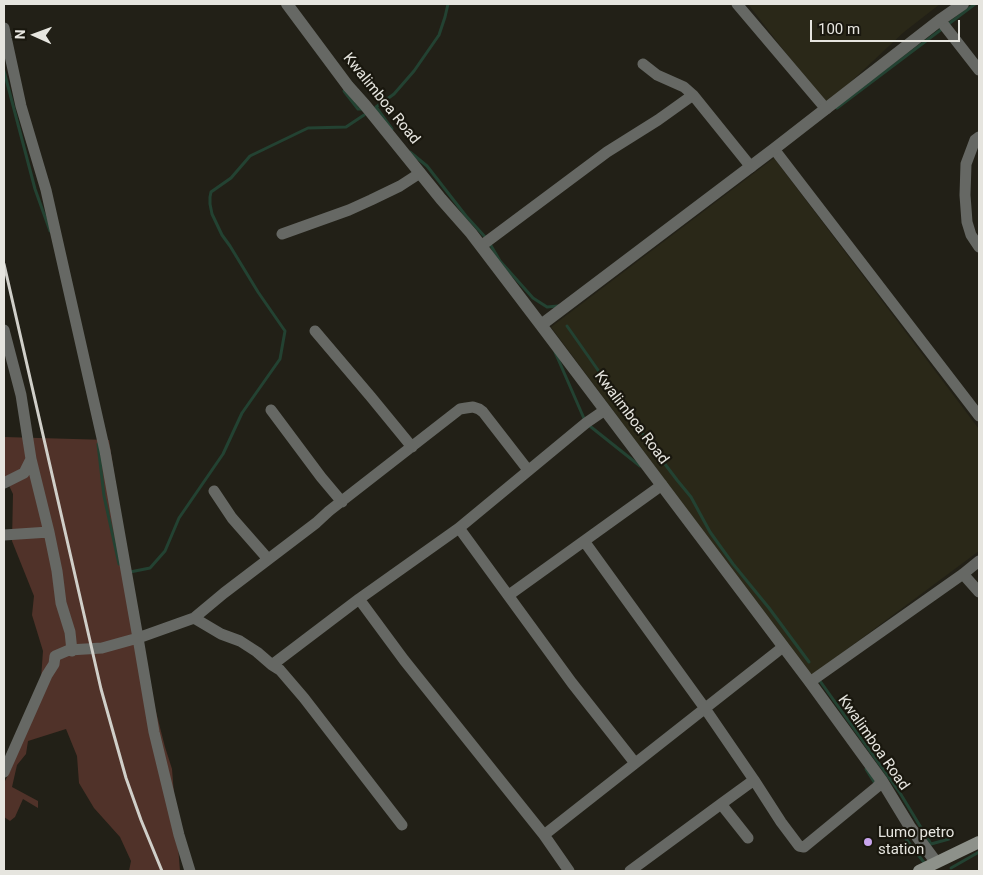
<!DOCTYPE html>
<html>
<head>
<meta charset="utf-8">
<style>
	body { margin:0 }
	#map { position:relative; width:983px; height:875px; overflow:hidden; background:#222017; font-family:Roboto,sans-serif }
	canvas { display:block }
	.frame { position:absolute; inset:0; border:5px solid #e6e5df; pointer-events:none }
	.north { position:absolute; left:10px; top:10px; width:50px; height:50px; -webkit-text-stroke:4px #19170e; paint-order:stroke; rotate:272deg; font-size:14px; font-weight:700; line-height:20px; text-align:center; color:#e6e5df }
	.north::after { content:''; display:block; margin:auto; width:18px; height:22px; background:#e6e5df; clip-path:polygon(50% 0,100% 100%,50% 72%,0 100%) }
	.scale { position:absolute; left:810px; top:20px; width:150px; height:22px; box-sizing:border-box; border:2px solid #e6e5df; border-top:0; padding-left:6px; font-size:15px; line-height:18px; white-space:nowrap; color:#e6e5df; -webkit-text-stroke:4px #19170e; paint-order:stroke }
</style>
</head>
<body>
<div id="map">
<canvas width="983" height="875"></canvas>
<div class="frame"></div>
<div class="north">N</div>
<div class="scale">100 m</div>
</div>
<script>
const context = document.querySelector('canvas').getContext('2d');
context.lineJoin = 'round';
function paint(path, color) { context.fillStyle = color; context.fill(path, 'evenodd'); }
const shape = rows => new Path2D(rows.map(r => 'M' + r).join(''));
function trace(path, color, width, dash) { context.strokeStyle = color; context.lineWidth = width; context.lineCap = dash ? 'butt' : 'round'; context.setLineDash(dash || []); context.stroke(path); }
function label(font, color, halo, rows, align = 'center') {
  context.font = font + ' Roboto,sans-serif'; context.lineWidth = 4.5; context.setLineDash([]); context.textBaseline = 'middle'; context.strokeStyle = halo; context.fillStyle = color; for (const [text, x, y, turn = 0] of rows) {
    context.save(); context.translate(x, y); context.rotate((+turn || 0) * Math.PI / 180); context.textAlign = isNaN(turn) ? turn : align; if (halo) context.strokeText(text, 0, 0); context.fillText(text, 0, 0); context.restore();
  }
}
const built = shape([
	[748,4,940,4,904,32,826,105],
	[774,158,979,429,979,551,811,676,551,327]
]);
const green = shape([
	[4,437,109,440,119,505,155,708,165,747,172,769,180,871,129,871,131,861,120,837,94,808,79,783,77,756,66,729,28,741,26,754,17,765,12,787,38,801,38,808,23,799,15,817,10,821,4,817,4,783,11,769,41,679,43,651,32,615,34,596,12,541,13,494,4,475]
]);
const stream = shape([
	[4,71,35,189,50,231],
	[344,91,358,109,362,109,363,110],
	[837,108,975,4],
	[392,129,376,107,394,94,414,71,439,35,445,17,448,4],
	[410,152,427,166,466,216,487,239],
	[490,244,500,261,533,298,547,307,558,306],
	[567,326,652,447,677,480,691,497,710,532,733,564,769,608,809,662],
	[555,352,586,423,640,466],
	[98,444,104,496,119,564],
	[130,572,150,568,165,551,179,518,223,454,242,413,280,359,285,331,258,292,230,246,222,235,212,214,210,204,210,197,211,192,231,178,250,156,308,128,346,127,364,115],
	[820,681,900,793,931,844,949,839],
	[866,769,876,785],
	[906,839,926,865],
	[951,868,979,852]
]);
const minor = shape([
	[737,4,826,109],
	[940,20,979,70],
	[4,28,21,106,46,190,105,451,138,638,154,732,179,835,190,871],
	[643,64,657,75,684,87,693,95,751,167],
	[979,137,975,140,966,164,965,195,967,222,971,235,979,247],
	[774,149,979,416],
	[282,234,349,210,371,200,400,186,420,173],
	[481,246,607,152,658,120,693,95],
	[4,330,21,395,31,459,49,532,57,571,61,603,70,632,72,651],
	[315,331,371,397,412,447],
	[271,410,321,477,342,502],
	[4,483,24,473,31,459],
	[214,491,232,518,268,559],
	[459,528,572,683,635,763],
	[4,535,49,532],
	[584,541,704,707,754,780,781,822,799,846,804,847,877,787,882,781],
	[963,574,979,592],
	[509,595,662,485],
	[359,599,404,660,544,835,569,871],
	[194,618,221,634,240,641,257,652,272,665,280,670,304,698,402,825],
	[272,665,359,599,459,528,586,423,605,410],
	[810,682,963,574,979,561],
	[4,772,47,675,54,664,55,656,69,650,102,648,138,638,194,618,224,593,316,523,329,511,460,409,466,408,473,407,479,409,483,412,528,470],
	[721,804,748,838],
	[544,835,783,647],
	[630,871,721,804,754,780]
]);
const tertiary = shape([
	[287,4,348,86,365,105,441,199,471,233,541,325,810,682,882,781,910,827,936,862],
	[541,325,774,149,940,20,963,4]
]);
const secondary = shape([
	[919,871,979,842]
]);
const rail = shape([
	[4,264,101,689,126,778,141,820,162,871]
]);
const markers = [
	[868,842,5,"#c9a5ee"]
];
const streetNames = [
	["Kwalimboa Road",381,99,51],
	["Kwalimboa Road",631,418,53],
	["Kwalimboa Road",873,743,55]
];
const poiNames = [
	["Lumo petro",878,833],
	["station",878,850]
];
paint(built, '#2a2818');
paint(green, '#503229');
trace(stream, '#234232', 3);
trace(minor, '#666864', 11);
trace(tertiary, '#666864', 12);
trace(secondary, '#8d918a', 12);
trace(rail, '#d0cfc9', 3);
for (const [x, y, r, color] of markers) { const dot = new Path2D(); dot.arc(x, y, r, 0, 2 * Math.PI); context.fillStyle = color; context.fill(dot); trace(dot, '#19170e', 2); }
label('15px', '#e6e5df', '#19170e', streetNames);
label('15px', '#e6e5df', '#19170e', poiNames, 'left');
</script>
</body>
</html>
